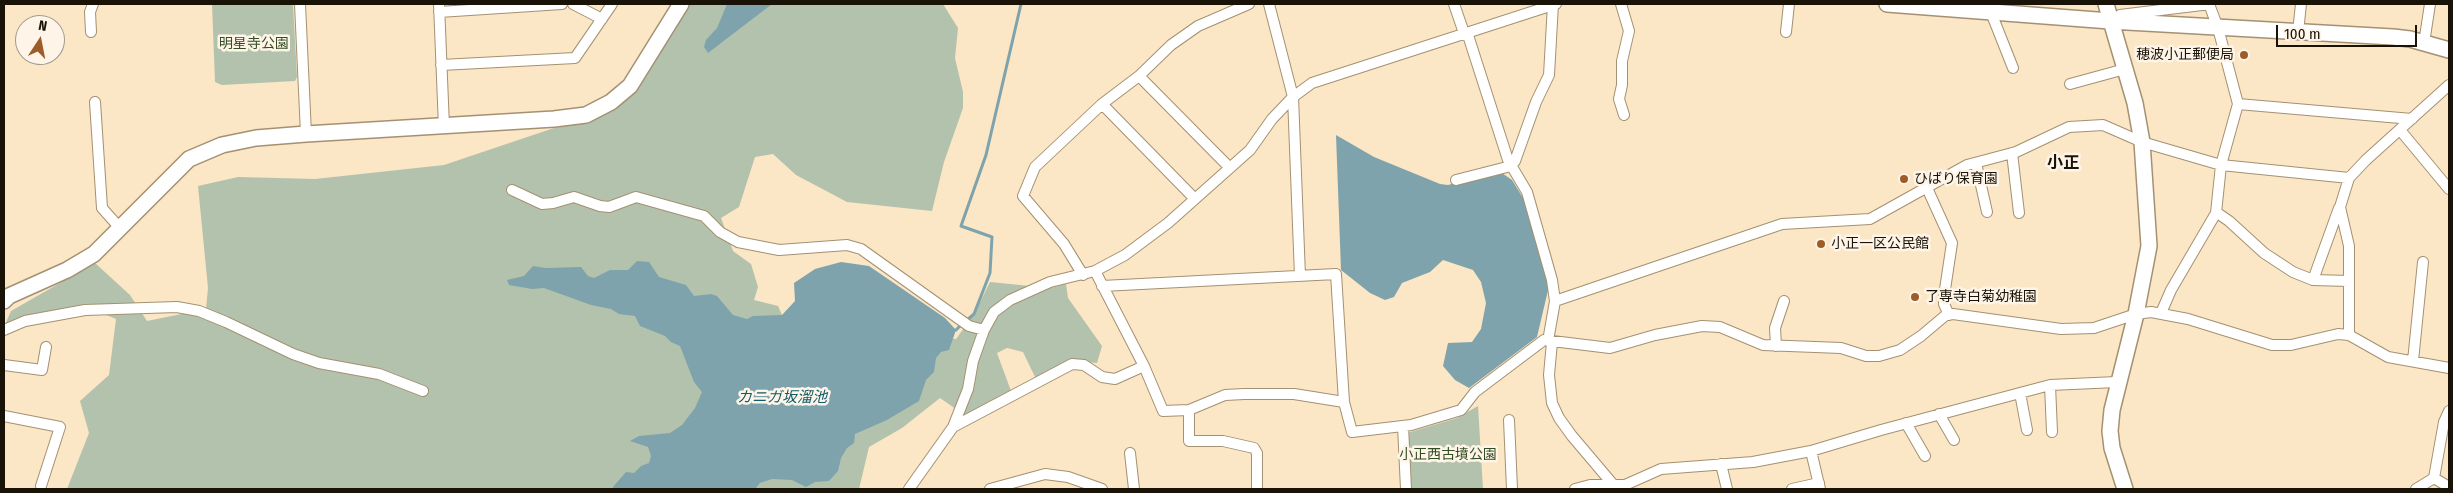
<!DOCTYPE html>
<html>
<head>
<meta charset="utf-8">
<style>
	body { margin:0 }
	#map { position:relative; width:2453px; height:493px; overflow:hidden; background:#fbe6c5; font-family:"Fira Sans Condensed",sans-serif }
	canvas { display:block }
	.frame { position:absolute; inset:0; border:5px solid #191207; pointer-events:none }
	.north { position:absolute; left:15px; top:15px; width:50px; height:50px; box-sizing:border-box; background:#fef5e8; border:1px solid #a29a8e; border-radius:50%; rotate:11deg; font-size:14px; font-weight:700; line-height:20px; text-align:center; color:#191207 }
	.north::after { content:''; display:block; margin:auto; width:18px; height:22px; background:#9d5c28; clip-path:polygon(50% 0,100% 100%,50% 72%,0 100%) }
	.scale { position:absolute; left:2276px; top:25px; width:141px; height:22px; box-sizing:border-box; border:2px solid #191207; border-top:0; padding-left:6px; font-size:15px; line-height:18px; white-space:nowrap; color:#191207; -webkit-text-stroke:4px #fef5e8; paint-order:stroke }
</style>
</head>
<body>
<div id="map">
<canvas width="2453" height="493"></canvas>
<div class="frame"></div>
<div class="north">N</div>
<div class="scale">100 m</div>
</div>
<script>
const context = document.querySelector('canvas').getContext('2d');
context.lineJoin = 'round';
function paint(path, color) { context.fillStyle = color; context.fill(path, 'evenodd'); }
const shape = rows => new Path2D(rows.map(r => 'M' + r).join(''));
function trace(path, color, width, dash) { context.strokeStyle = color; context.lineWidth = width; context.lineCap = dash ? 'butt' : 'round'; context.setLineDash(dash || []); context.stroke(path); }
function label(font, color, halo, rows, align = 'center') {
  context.font = font + ' "Fira Sans Condensed","Noto Sans JP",sans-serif'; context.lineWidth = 5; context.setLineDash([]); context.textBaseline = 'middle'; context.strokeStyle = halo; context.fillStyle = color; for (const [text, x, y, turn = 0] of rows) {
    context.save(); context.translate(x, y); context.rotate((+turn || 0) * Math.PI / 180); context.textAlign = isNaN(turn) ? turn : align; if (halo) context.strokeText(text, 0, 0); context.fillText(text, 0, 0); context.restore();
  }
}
const green = shape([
	[212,4,293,4,297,77,295,81,222,85,215,82],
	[689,4,943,4,958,28,955,58,963,92,963,108,944,162,932,211,847,202,796,175,773,154,755,157,739,207,721,218,733,251,751,264,758,287,754,300,778,306,782,315,956,339,974,314,990,282,1050,288,1066,284,1068,298,1102,346,1097,363,1086,362,1036,379,1023,352,1007,348,997,353,1011,391,966,416,940,398,902,428,869,447,859,489,67,489,89,433,80,401,109,375,116,319,84,306,4,327,11,311,95,263,130,295,147,321,206,309,208,288,198,186,238,177,315,179,444,165,554,128,586,123,612,111,630,94],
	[1478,406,1483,489,1409,489,1407,433,1457,418]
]);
const water = shape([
	[727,4,772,4,708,53,704,47,706,40,717,28],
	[1336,135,1374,157,1440,184,1448,185,1499,171,1512,180,1528,206,1549,286,1537,337,1469,388,1455,380,1443,366,1448,343,1472,342,1481,329,1486,303,1481,282,1473,270,1443,260,1430,272,1402,283,1394,297,1385,300,1370,293,1341,270],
	[637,261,649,262,659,277,686,285,694,296,711,294,717,296,733,315,747,319,753,316,782,315,795,301,794,283,815,269,841,262,869,266,945,318,956,330,949,350,941,352,936,358,934,372,926,380,919,401,887,420,855,434,854,443,847,448,841,458,838,471,829,481,815,482,806,487,792,480,772,479,760,483,755,489,614,489,613,487,626,472,634,473,641,466,649,463,651,456,648,447,630,441,639,436,670,433,682,425,695,408,702,392,694,382,680,346,671,342,665,336,640,326,635,316,619,314,611,309,591,305,544,288,532,289,509,285,507,280,524,276,533,266,546,268,581,267,588,276,594,278,610,270,628,270]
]);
const stream = shape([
	[966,321,974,314,990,273,992,237,961,226,986,155,1021,4],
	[956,330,962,324]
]);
const street = shape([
	[300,4,306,134],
	[439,4,444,127],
	[573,4,602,19],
	[1269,4,1293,97,1300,276],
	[1454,4,1464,33],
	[1621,4,1629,31,1622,61,1622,85,1619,99,1624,115],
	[1990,10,2013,68],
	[439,12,562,4],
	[2113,20,2120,15,2210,4],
	[91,32,90,12,93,4],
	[1467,32,1508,160,1527,192,1552,280,1555,301,1548,341],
	[1786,32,1789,4],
	[2298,32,2301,4],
	[2424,43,2430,4],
	[441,65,575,58,612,4],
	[1139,76,1230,168],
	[2070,84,2125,69],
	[95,102,102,208,119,227],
	[1102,104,1194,198],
	[2238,104,2412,119],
	[2400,130,2449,189],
	[2012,153,2019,213],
	[1976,163,1987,212],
	[1456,180,1511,166,1515,161,1536,102,1549,75,1553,4],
	[1927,188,1952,243,1944,296,1944,304,1949,315],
	[512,190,542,204,553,203,574,197,600,206,609,207,636,197,704,216,720,232,738,242,779,250,847,245,861,249,969,326,984,330],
	[2216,212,2229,221,2264,253,2293,272,2313,280,2349,281],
	[1095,271,1144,366,1163,411,1189,410,1225,395,1244,394,1294,394,1344,402],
	[1083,275,1064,244,1023,196,1035,167,1102,104,1139,76,1171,45,1198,26,1249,4],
	[2313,280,2339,208],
	[1102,286,1336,274,1344,402,1352,432,1411,425,1461,410,1475,392,1544,340,1610,348,1655,335,1702,326,1720,327,1763,345,1841,348,1866,356,1879,356,1900,350,1921,336,1946,315,1953,314,2061,329,2094,328,2136,314,2151,312,2188,319,2272,345,2291,345,2338,334,2349,335,2388,357,2449,368],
	[1555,301,1782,224,1870,219,1967,165,2016,152,2069,127,2103,125,2142,142,2221,165,2349,178,2366,160,2449,85],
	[2161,313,2171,290,2216,213,2221,165,2238,104,2218,28,2209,4],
	[4,330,25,321,85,310,177,307,199,311,226,322,293,354,319,363,379,374,423,391],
	[2349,335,2349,246,2340,207,2349,178],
	[1552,342,1549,375,1552,403,1559,418,1572,436,1616,488],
	[1776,346,1775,328,1784,301],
	[2413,361,2423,262],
	[4,365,42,370,46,347],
	[2050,385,2052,432],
	[2020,393,2027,430],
	[1189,410,1189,441,1223,441,1254,448,1257,453,1257,489],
	[1939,414,1954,440],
	[4,416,60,427,41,486],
	[1509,420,1512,489],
	[1906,423,1925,456],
	[1403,426,1406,489],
	[953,427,1072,364,1084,365,1102,377,1115,379,1144,366],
	[1811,451,1820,489],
	[1130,453,1134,489],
	[1721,464,1727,489],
	[2434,478,2449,487],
	[909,489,953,427,968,389,973,361,984,330,994,312,1010,300,1050,282,1095,271,1125,255,1168,223,1250,150,1272,119,1293,97,1312,83,1556,4],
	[990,489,1045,474,1068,477,1102,489],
	[1575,489,1590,485,1625,485,1661,469,1753,462,1811,451,1881,430,2050,385,2117,382],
	[1792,489,1819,483],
	[2416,489,2434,478,2444,422,2449,411]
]);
const secondary = shape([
	[1887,4,2110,21,2393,37,2410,39,2449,50],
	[2106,4,2135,103,2142,142,2149,246,2136,314,2112,410,2110,431,2112,448,2125,489],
	[4,301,9,296,67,270,94,254,189,159,222,145,256,138,306,134,554,119,586,115,611,102,630,86,681,4]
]);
const markers = [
	[2244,55,5,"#9d5c28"],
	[1904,179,5,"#9d5c28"],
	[1821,244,5,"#9d5c28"],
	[1915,297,5,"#9d5c28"]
];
const parkNames = [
	["明星寺公園",254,44],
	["小正西古墳公園",1448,455]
];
const poiNames = [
	["穂波小正郵便局",2234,55,"right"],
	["ひばり保育園",1914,179],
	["小正一区公民館",1831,244],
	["了専寺白菊幼稚園",1925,297]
];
const waterNames = [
	["カニガ坂溜池",782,398]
];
const quarterNames = [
	["小正",2063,164]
];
paint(green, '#b3c2ad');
paint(water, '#7ea3ac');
trace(stream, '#7ea3ac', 3);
trace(street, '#a49172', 12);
trace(secondary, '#a49172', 18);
trace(street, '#fff', 10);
trace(secondary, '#fff', 15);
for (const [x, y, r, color] of markers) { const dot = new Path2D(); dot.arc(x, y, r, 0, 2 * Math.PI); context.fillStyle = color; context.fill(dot); trace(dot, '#fef5e8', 2); }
label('14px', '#324d24', '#fef5e8', parkNames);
label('14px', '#191207', '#fef5e8', poiNames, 'left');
label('italic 15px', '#0e5b6a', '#fef5e8', waterNames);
label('bold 16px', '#191207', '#fef5e8', quarterNames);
</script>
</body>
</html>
